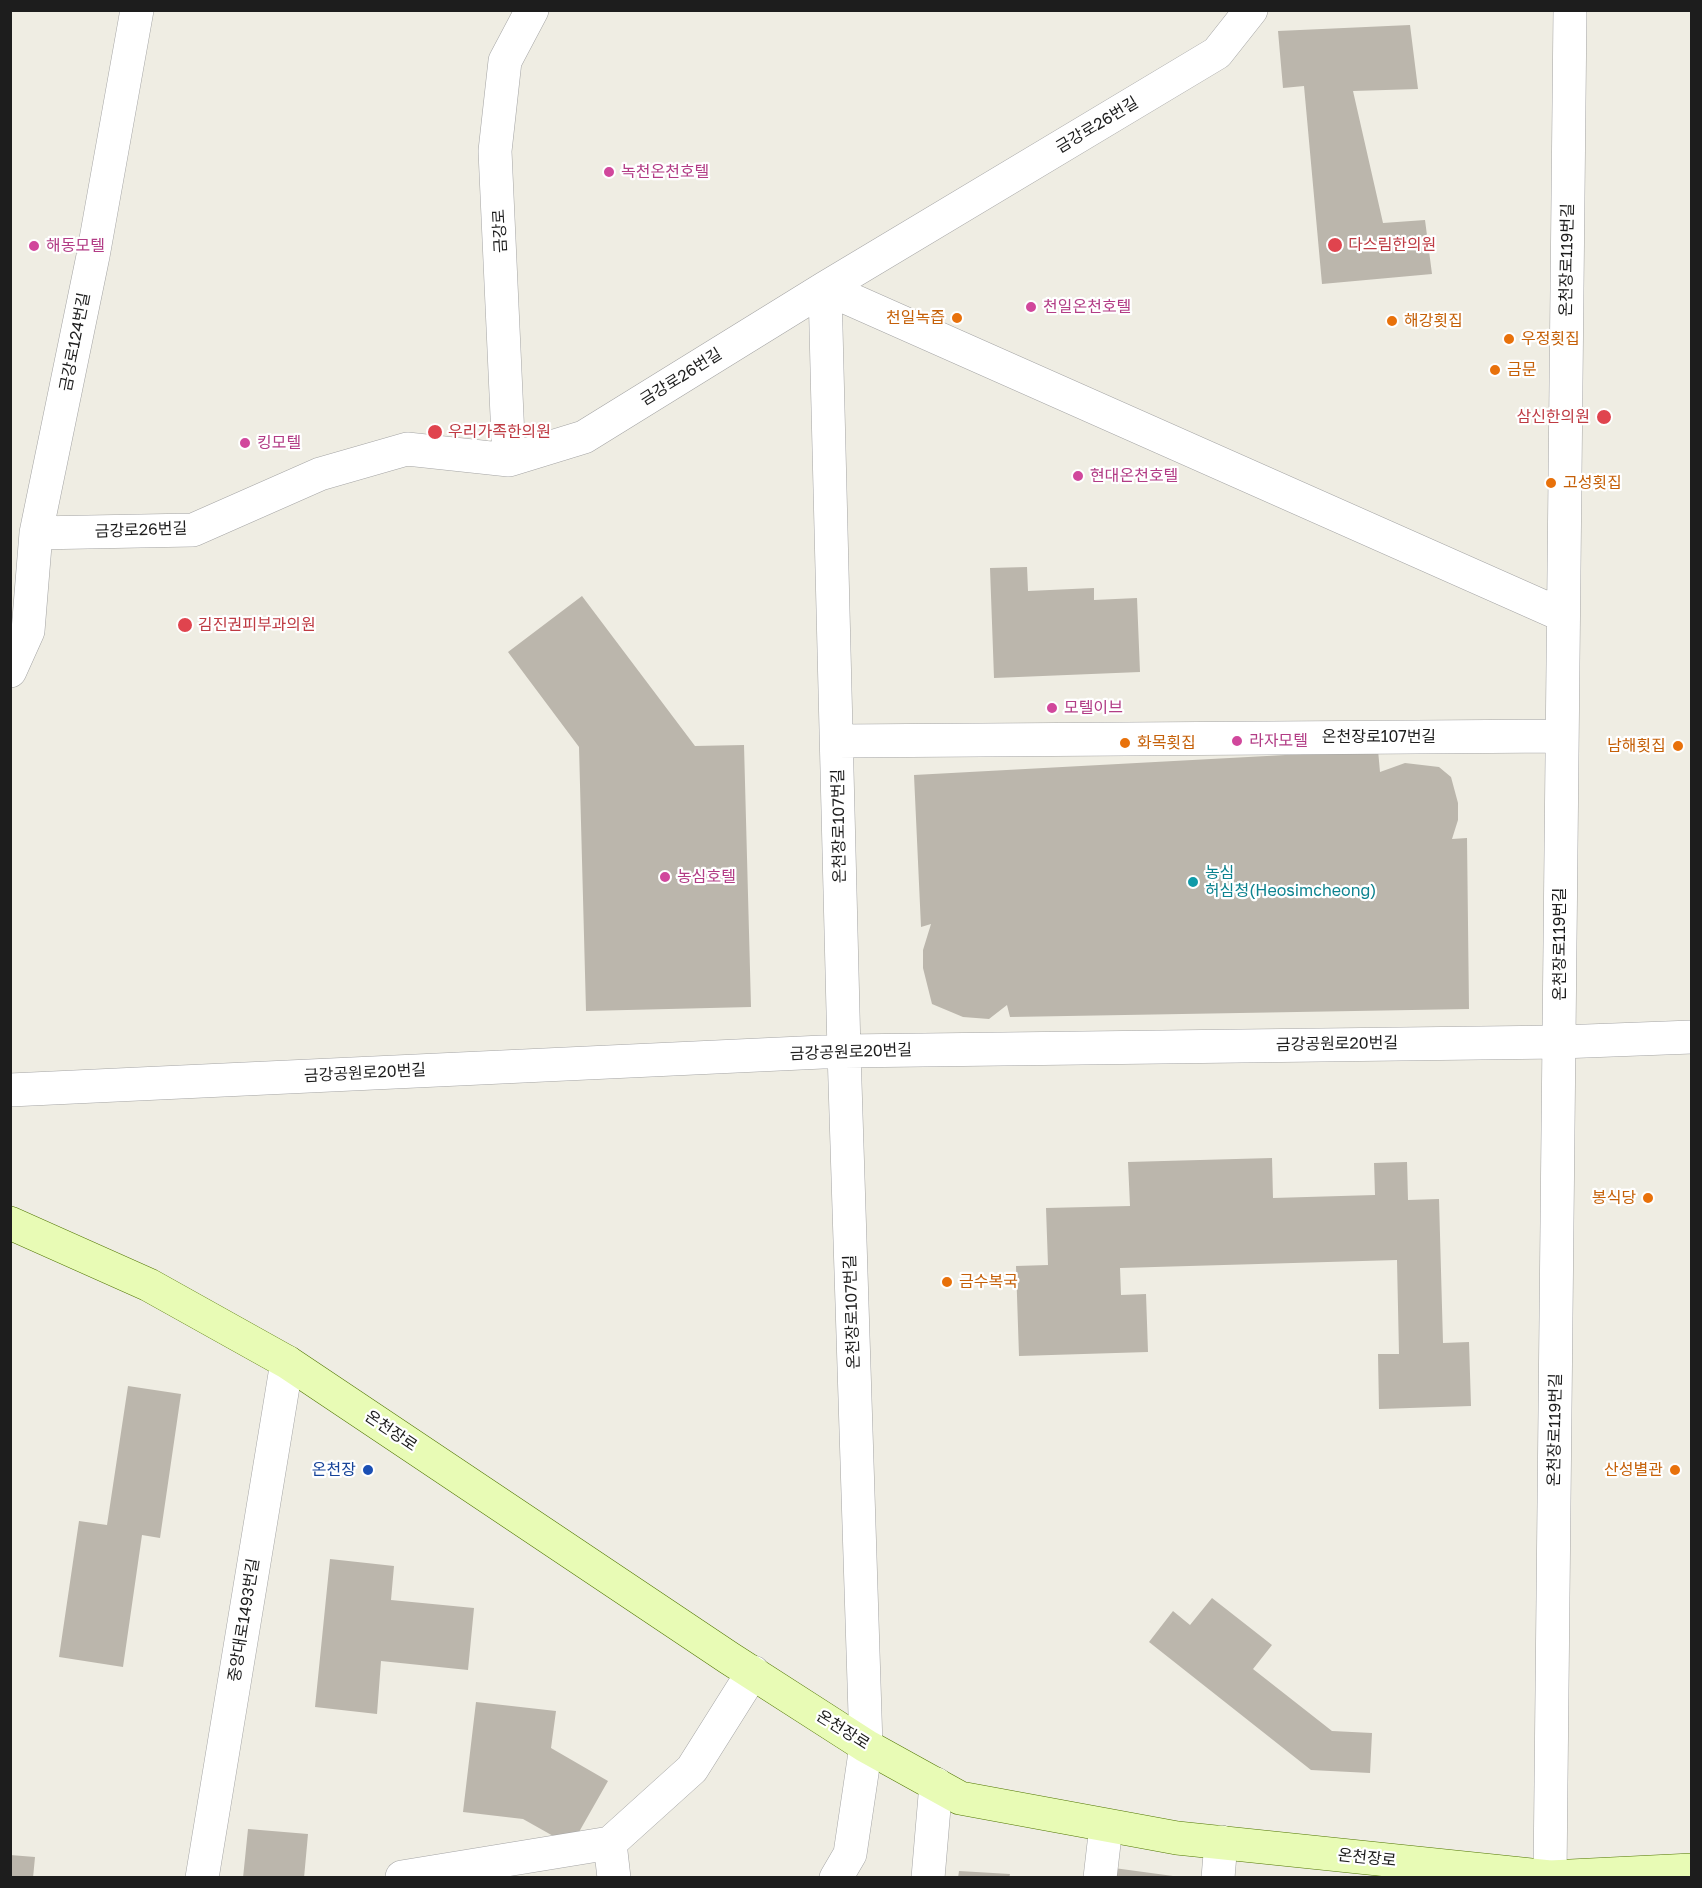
<!DOCTYPE html>
<html>
<head>
<meta charset="utf-8">
<style>
	body { margin:0 }
	#map { position:relative; width:1702px; height:1888px; overflow:hidden; background:#efede3; font-family:"Golos Text",sans-serif }
	canvas { display:block }
	.frame { position:absolute; inset:0; border:12px solid #1d1d1d; pointer-events:none }
</style>
</head>
<body>
<div id="map">
<canvas width="1702" height="1888"></canvas>
<div class="frame"></div>
</div>
<script>
const context = document.querySelector('canvas').getContext('2d');
context.lineJoin = 'round';
function paint(path, color) { context.fillStyle = color; context.fill(path, 'evenodd'); }
const shape = rows => new Path2D(rows.map(r => 'M' + r).join(''));
function trace(path, color, width, dash) { context.strokeStyle = color; context.lineWidth = width; context.lineCap = dash ? 'butt' : 'round'; context.setLineDash(dash || []); context.stroke(path); }
function label(font, color, halo, rows, align = 'center') {
  context.font = font + ' "Golos Text","Noto Sans KR",sans-serif'; context.lineWidth = 4.5; context.setLineDash([]); context.textBaseline = 'middle'; context.strokeStyle = halo; context.fillStyle = color; for (const [text, x, y, turn = 0] of rows) {
    context.save(); context.translate(x, y); context.rotate((+turn || 0) * Math.PI / 180); context.textAlign = isNaN(turn) ? turn : align; if (halo) context.strokeText(text, 0, 0); context.fillText(text, 0, 0); context.restore();
  }
}
const building = shape([
	[1410,25,1418,89,1353,91,1383,223,1425,220,1432,274,1322,284,1304,86,1283,88,1278,31],
	[1027,567,1028,591,1094,588,1094,600,1137,598,1140,672,994,678,990,568],
	[582,596,695,746,744,745,751,1007,586,1011,579,747,508,652],
	[1378,750,1380,772,1405,763,1439,767,1451,777,1458,803,1458,820,1452,839,1467,838,1469,1009,1010,1017,1007,1005,989,1019,963,1017,932,1004,923,968,923,950,931,924,921,927,914,775],
	[1272,1158,1273,1198,1375,1195,1374,1163,1407,1162,1408,1200,1439,1199,1443,1343,1469,1342,1471,1406,1379,1409,1378,1354,1399,1354,1397,1260,1120,1268,1121,1295,1146,1294,1148,1352,1019,1356,1016,1266,1048,1265,1046,1208,1130,1206,1128,1162],
	[128,1386,181,1394,160,1538,142,1535,123,1667,59,1657,79,1521,107,1525],
	[330,1559,394,1566,391,1600,474,1608,468,1670,381,1661,377,1714,315,1707],
	[1212,1598,1272,1645,1253,1669,1332,1731,1372,1733,1370,1773,1311,1770,1149,1642,1173,1611,1190,1625],
	[476,1702,556,1711,551,1748,608,1781,571,1846,523,1819,463,1812],
	[248,1829,308,1834,304,1878,243,1878],
	[10,1855,35,1857,33,1878,10,1878],
	[1114,1868,1173,1876,1173,1878,1113,1878],
	[959,1871,1010,1874,1009,1878,958,1878]
]);
const street = shape([
	[509,460,495,151,505,61,532,10],
	[36,533,193,530,320,474,407,449,509,460,584,437,825,288,1217,53,1251,10],
	[10,671,28,631,36,533,93,256,137,10],
	[837,741,1561,736],
	[10,1090,844,1051,1560,1042,1692,1037],
	[402,1877,610,1843],
	[1550,1877,1570,10],
	[202,1878,287,1362],
	[614,1878,610,1843,692,1769,753,1672],
	[836,1878,850,1854,866,1746,844,1051,825,288,1562,615],
	[928,1878,936,1784],
	[1100,1878,1106,1826],
	[1218,1878,1221,1842]
]);
const secondary = shape([
	[10,1223,149,1285,287,1362,729,1658,866,1746,960,1798,1177,1838,1550,1877,1692,1870]
]);
const markers = [
	[609,172,6,"#d1479c"],
	[1335,245,8,"#e0444e"],
	[34,246,6,"#d1479c"],
	[1031,307,6,"#d1479c"],
	[957,318,6,"#e8710a"],
	[1392,321,6,"#e8710a"],
	[1509,339,6,"#e8710a"],
	[1495,370,6,"#e8710a"],
	[1604,417,8,"#e0444e"],
	[435,432,8,"#e0444e"],
	[245,443,6,"#d1479c"],
	[1078,476,6,"#d1479c"],
	[1551,483,6,"#e8710a"],
	[185,625,8,"#e0444e"],
	[1052,708,6,"#d1479c"],
	[1237,741,6,"#d1479c"],
	[1125,743,6,"#e8710a"],
	[1678,746,6,"#e8710a"],
	[665,877,6,"#d1479c"],
	[1193,882,6,"#0f9aa8"],
	[1648,1198,6,"#e8710a"],
	[947,1282,6,"#e8710a"],
	[368,1470,6,"#1a4fb4"],
	[1675,1470,6,"#e8710a"]
];
const streetNames = [
	["금강로26번길",1097,125,-31],
	["금강로",500,231,-93],
	["온천장로119번길",1567,260,-89],
	["금강로124번길",75,342,-79],
	["금강로26번길",681,377,-32],
	["금강로26번길",141,530,-2],
	["온천장로107번길",1379,737],
	["온천장로107번길",839,826,-91],
	["온천장로119번길",1560,944,-90],
	["금강공원로20번길",1337,1044,-1],
	["금강공원로20번길",851,1052,-2],
	["금강공원로20번길",365,1073,-3],
	["온천장로107번길",852,1312,-92],
	["온천장로119번길",1555,1430,-89],
	["온천장로",391,1431,34],
	["중앙대로1493번길",244,1620,-81],
	["온천장로",843,1730,32],
	["온천장로",1367,1858,6]
];
const hotelNames = [
	["녹천온천호텔",621,172],
	["해동모텔",46,246],
	["천일온천호텔",1043,307],
	["킹모텔",257,443],
	["현대온천호텔",1090,476],
	["모텔이브",1064,708],
	["라자모텔",1249,741],
	["농심호텔",677,877]
];
const healthNames = [
	["다스림한의원",1348,245],
	["삼신한의원",1590,417,"right"],
	["우리가족한의원",448,432],
	["김진권피부과의원",198,625]
];
const foodNames = [
	["천일녹즙",945,318,"right"],
	["해강횟집",1404,321],
	["우정횟집",1521,339],
	["금문",1507,370],
	["고성횟집",1563,483],
	["화목횟집",1137,743],
	["남해횟집",1666,746,"right"],
	["봉식당",1636,1198,"right"],
	["금수복국",959,1282],
	["산성별관",1663,1470,"right"]
];
const cultureNames = [
	["농심",1205,873],
	["허심청(Heosimcheong)",1205,891]
];
const transitNames = [
	["온천장",356,1470]
];
paint(building, '#bbb6ac');
trace(street, '#a4a4a4', 34);
trace(secondary, '#517603', 34);
trace(street, '#fff', 33);
trace(secondary, '#e8fbb5', 33);
for (const [x, y, r, color] of markers) { const dot = new Path2D(); dot.arc(x, y, r, 0, 2 * Math.PI); context.fillStyle = color; context.fill(dot); trace(dot, '#fff', 2); }
label('16px', '#1d1d1d', '#fff', streetNames);
label('16px', '#b23c85', '#fff', hotelNames, 'left');
label('16px', '#be3a42', '#fff', healthNames, 'left');
label('16px', '#c56008', '#fff', foodNames, 'left');
label('16px', '#0d838f', '#fff', cultureNames, 'left');
label('16px', '#164399', '#fff', transitNames, 'right');
</script>
</body>
</html>
